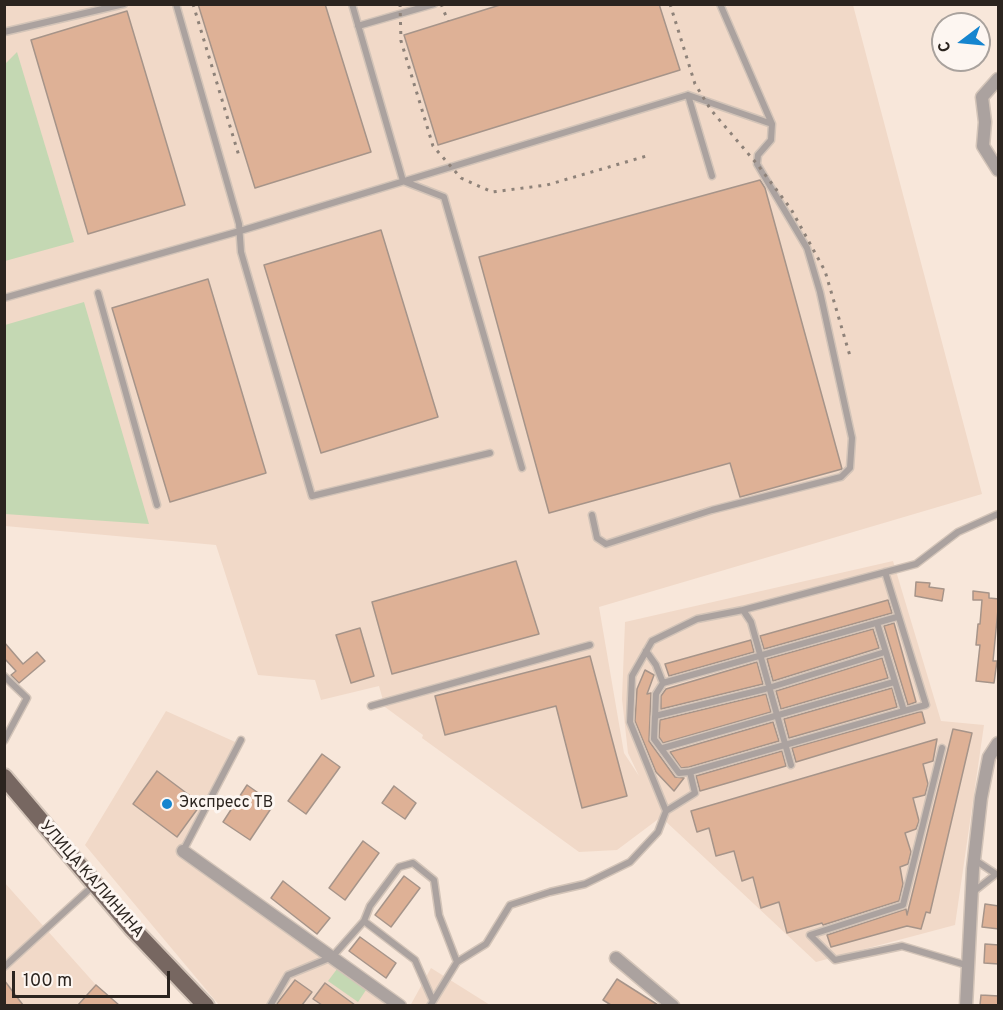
<!DOCTYPE html>
<html>
<head>
<meta charset="utf-8">
<style>
	body { margin:0 }
	#map { position:relative; width:1003px; height:1010px; overflow:hidden; background:#f8e7da; font-family:Overpass,sans-serif }
	canvas { display:block }
	.frame { position:absolute; inset:0; border:6px solid #2b241f; pointer-events:none }
	.north { position:absolute; left:931px; top:12px; width:60px; height:60px; box-sizing:border-box; background:#fdf6f1; border:2px solid #a9a29d; border-radius:50%; rotate:254deg; font-size:16px; font-weight:700; line-height:24px; text-align:center; color:#2b241f }
	.north::after { content:''; display:block; margin:auto; width:21px; height:27px; background:#1685cf; clip-path:polygon(50% 0,100% 100%,50% 72%,0 100%) }
	.scale { position:absolute; left:12px; top:971px; width:158px; height:27px; box-sizing:border-box; border:3px solid #2b241f; border-top:0; padding-left:8px; font-size:18px; line-height:21px; white-space:nowrap; color:#2b241f; -webkit-text-stroke:4px #fdf6f1; paint-order:stroke }
</style>
</head>
<body>
<div id="map">
<canvas width="1003" height="1010"></canvas>
<div class="frame"></div>
<div class="north">С</div>
<div class="scale">100 m</div>
</div>
<script>
const context = document.querySelector('canvas').getContext('2d');
context.lineJoin = 'round';
function paint(path, color) { context.fillStyle = color; context.fill(path, 'evenodd'); }
const shape = rows => new Path2D(rows.map(r => 'M' + r).join(''));
function trace(path, color, width, dash) { context.strokeStyle = color; context.lineWidth = width; context.lineCap = dash ? 'butt' : 'round'; context.setLineDash(dash || []); context.stroke(path); }
function label(font, color, halo, rows, align = 'center') {
  context.font = font + ' Overpass,sans-serif'; context.lineWidth = 6; context.setLineDash([]); context.textBaseline = 'middle'; context.strokeStyle = halo; context.fillStyle = color; for (const [text, x, y, turn = 0] of rows) {
    context.save(); context.translate(x, y); context.rotate((+turn || 0) * Math.PI / 180); context.textAlign = isNaN(turn) ? turn : align; if (halo) context.strokeText(text, 0, 0); context.fillText(text, 0, 0); context.restore();
  }
}
const built = shape([
	[4,5,853,5,982,494,599,607,624,753,639,776,628,753,622,699,625,622,893,561,941,721,984,725,955,925,816,962,661,817,617,850,579,852,422,738,423,735,385,707,379,686,321,700,315,680,258,675,216,545,5,526],
	[166,711,242,745,226,778,185,850,406,1005,219,1005,85,845],
	[4,882,96,985,119,1005,5,1005],
	[431,968,490,1005,410,1006]
]);
const green = shape([
	[17,52,74,242,5,261,5,64],
	[84,302,149,524,5,514,5,325],
	[337,969,366,990,358,1002,328,981]
]);
const building = shape([
	[198,4,325,4,371,152,255,188,198,4],
	[503,4,659,4,680,70,438,145,404,35,503,4],
	[127,11,185,205,88,234,31,40,127,11],
	[760,180,765,188,842,469,740,497,730,463,549,513,479,257,760,180],
	[381,230,438,417,321,453,264,265,381,230],
	[208,279,266,473,170,502,112,308,208,279],
	[516,561,539,634,392,674,372,602,516,561],
	[916,582,930,583,929,587,944,589,942,601,915,596,916,582],
	[973,591,989,593,989,598,999,599,993,661,997,661,994,683,976,681,980,645,976,645,978,624,980,624,982,600,973,600,973,591],
	[888,600,892,613,764,649,760,636,888,600],
	[894,623,916,702,908,705,884,626,894,623],
	[360,628,374,676,351,683,336,635,360,628],
	[873,629,879,648,773,681,767,659,873,629],
	[751,640,754,652,669,676,665,664,751,640],
	[4,642,23,664,37,652,45,661,19,683,11,675,16,671,4,658,4,642],
	[590,656,627,796,582,808,556,706,445,735,435,696,590,656],
	[882,658,888,678,781,709,776,691,882,658],
	[757,662,763,684,661,709,661,696,666,689,757,662],
	[645,670,654,675,647,694,651,693,649,741,675,777,684,778,674,791,656,772,635,721,637,689,645,670],
	[892,688,897,707,789,738,784,719,892,688],
	[766,694,771,712,663,743,659,737,660,720,766,694],
	[919,712,922,712,925,723,796,762,792,748,919,712],
	[773,722,779,741,689,767,681,768,670,752,773,722],
	[953,729,972,733,930,913,926,912,921,929,907,926,831,947,827,935,906,909,907,915,953,729],
	[937,739,933,761,923,764,928,784,925,795,913,798,919,821,916,829,905,833,911,852,908,864,900,867,903,884,899,901,823,925,822,923,787,933,779,902,761,908,753,877,742,881,734,851,716,856,709,828,697,832,691,811,937,739],
	[782,751,786,766,700,791,696,776,782,751],
	[322,754,340,767,306,814,288,801,322,754],
	[157,771,201,804,177,837,133,804,157,771],
	[247,785,274,804,250,840,223,822,247,785],
	[394,786,416,803,405,819,382,803,394,786],
	[363,841,379,853,345,900,329,888,363,841],
	[404,876,420,888,391,927,375,915,404,876],
	[283,881,330,918,317,934,271,898,283,881],
	[985,904,999,906,999,929,982,927,985,904],
	[360,937,396,963,386,978,349,951,360,937],
	[985,944,999,945,999,964,984,963,985,944],
	[617,979,658,1005,611,1005,603,1000,617,979],
	[4,980,23,1005,4,1005,4,980],
	[295,980,312,992,302,1005,276,1005,295,980],
	[325,983,355,1005,322,1005,313,999,325,983],
	[96,985,119,1005,78,1005,96,985],
	[981,995,999,996,999,1005,980,1005,981,995]
]);
const service = shape([
	[176,4,239,224,241,252,312,496,490,453],
	[352,4,403,181,444,197,522,468],
	[358,26,434,4],
	[4,32,124,4],
	[688,95,712,176],
	[98,293,157,505],
	[4,298,240,231,688,95,772,124],
	[592,515,597,538,606,544,712,510,841,477,850,468,852,438,820,292,807,248,757,164,758,155,771,140,772,124,720,4],
	[885,572,926,705,904,711],
	[743,610,916,564,958,532,998,514],
	[877,623,904,711,690,772,679,773,654,739,655,716,765,689,885,652],
	[646,651,656,665,663,683],
	[4,676,27,698,4,741],
	[371,706,590,645],
	[655,719,656,694,663,683,897,617],
	[663,748,894,682],
	[942,748,903,905,810,935,835,960,902,946,966,965],
	[666,811,695,793,690,772],
	[183,851,241,740],
	[972,893,996,874,975,860],
	[4,967,94,885],
	[433,1001,415,960,364,921,370,906,399,867,413,863,434,880,439,915,457,962],
	[270,1006,288,975,332,957,364,921],
	[430,1006,457,962,486,944,510,905,550,892,585,884,630,862,658,832,666,811,630,722,632,676,652,641,697,619,743,610,751,622,791,765]
]);
const minor = shape([
	[998,79,982,97,985,122,983,146,998,170],
	[183,851,400,1006],
	[616,958,673,1006],
	[966,1006,973,869,981,798,989,757,998,743]
]);
const primary = shape([
	[4,777,132,928,206,1006]
]);
const rail = shape([
	[193,4,239,156],
	[400,4,401,41,433,146,461,178,492,192,547,185,650,155],
	[441,4,448,21],
	[670,4,695,84,711,110,757,164,791,209,825,271,850,356]
]);
const markers = [
	[167,804,6,"#1685cf"]
];
const poiNames = [
	["Экспресс ТВ",179,804]
];
const streetNames = [
	["УЛИЦА КАЛИНИНА",91,880,49]
];
paint(built, '#f1d9c8');
paint(green, '#c4d8b3');
paint(building, '#deb196');
trace(building, '#a69489', 1.5);
trace(service, '#d3c4b8', 9);
trace(minor, '#d3c4b8', 15);
trace(primary, '#d3c4b8', 20);
trace(service, '#aba29f', 6);
trace(minor, '#aba29f', 12);
trace(primary, '#776761', 16);
trace(rail, '#8e8279', 3, [3, 6]);
for (const [x, y, r, color] of markers) { const dot = new Path2D(); dot.arc(x, y, r, 0, 2 * Math.PI); context.fillStyle = color; context.fill(dot); trace(dot, '#fdf6f1', 2); }
label('16px', '#2b241f', '#fdf6f1', poiNames, 'left');
label('16px', '#2b241f', '#fdf6f1', streetNames);
</script>
</body>
</html>
